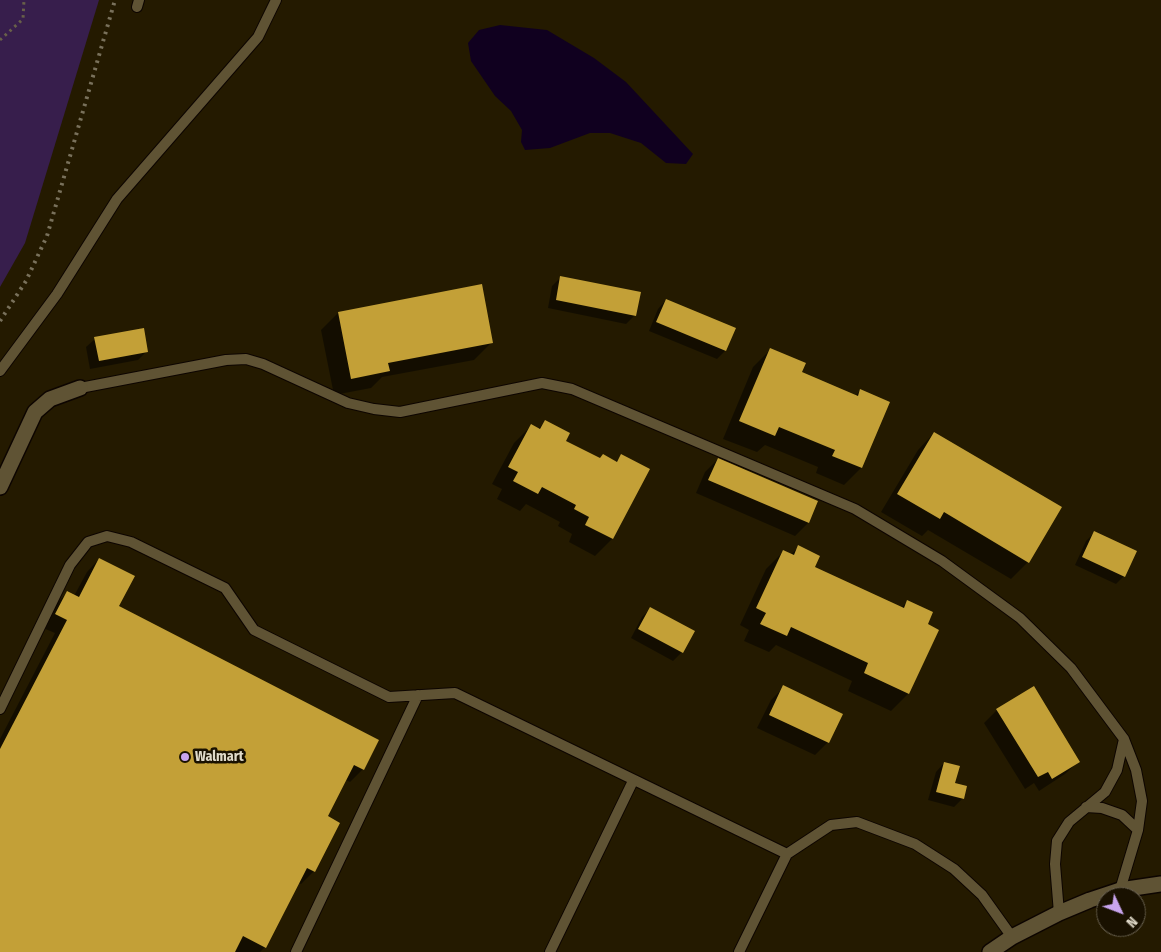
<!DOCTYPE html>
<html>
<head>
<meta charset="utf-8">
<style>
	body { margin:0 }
	#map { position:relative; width:1161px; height:952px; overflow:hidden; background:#241a00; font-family:"Fira Sans Condensed",sans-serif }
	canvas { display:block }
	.north { position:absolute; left:1096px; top:887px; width:50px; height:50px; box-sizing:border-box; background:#191100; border:1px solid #696150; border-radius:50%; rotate:133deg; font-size:14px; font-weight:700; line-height:20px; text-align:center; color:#e0dac9 }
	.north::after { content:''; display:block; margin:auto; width:18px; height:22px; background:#c9a5ee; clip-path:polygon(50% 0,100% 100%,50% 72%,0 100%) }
</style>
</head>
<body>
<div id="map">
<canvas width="1161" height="952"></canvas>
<div class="north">N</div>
</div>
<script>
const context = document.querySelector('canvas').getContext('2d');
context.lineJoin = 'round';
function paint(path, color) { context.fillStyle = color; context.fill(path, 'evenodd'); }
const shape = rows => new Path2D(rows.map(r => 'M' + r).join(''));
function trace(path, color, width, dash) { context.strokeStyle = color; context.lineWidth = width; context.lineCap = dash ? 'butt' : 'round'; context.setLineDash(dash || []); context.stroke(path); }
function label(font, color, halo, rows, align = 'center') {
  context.font = font + ' "Fira Sans Condensed",sans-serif'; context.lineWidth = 5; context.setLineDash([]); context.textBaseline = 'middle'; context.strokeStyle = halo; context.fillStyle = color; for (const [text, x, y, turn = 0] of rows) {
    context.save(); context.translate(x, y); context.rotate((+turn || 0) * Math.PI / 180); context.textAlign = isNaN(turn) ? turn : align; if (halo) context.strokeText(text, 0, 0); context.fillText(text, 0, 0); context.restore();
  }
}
const green = shape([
	[0,0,99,0,25,243,0,287]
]);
const water = shape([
	[500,25,547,30,594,58,626,82,693,154,686,164,666,163,641,143,610,133,590,133,550,148,525,150,521,142,522,130,511,111,495,96,471,61,468,43,479,30]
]);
const shadow = shape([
	[561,277,635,315,626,324,548,308,552,286],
	[666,300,725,351,717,359,649,331,658,309],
	[338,313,491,343,474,360,382,377,371,388,334,395,321,330],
	[95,339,147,351,138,360,90,369,86,347],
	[770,350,801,373,855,396,860,391,888,403,861,468,844,485,816,473,818,467,765,445,757,452,723,439,753,367],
	[545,422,564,441,599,459,615,462,622,456,648,470,612,539,595,556,569,542,572,534,558,526,560,522,526,504,520,511,497,499,502,489,492,484,514,443,531,426,538,429],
	[934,433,1028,562,1011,579,928,530,922,536,881,512,918,450],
	[718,459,816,501,808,523,795,536,696,493,705,472],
	[1094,533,1124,576,1116,584,1075,565,1086,541],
	[799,547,814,567,901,608,908,601,926,625,938,630,908,694,891,711,848,691,852,681,776,645,769,652,744,641,749,630,740,625,766,569,783,552,790,555],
	[99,559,118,606,363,769,350,782,346,780,326,817,314,871,301,884,298,883,265,947,260,952,0,952,0,739,55,633,43,628,55,605,68,592,74,596,87,572],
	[650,609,682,652,673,661,631,638,642,617],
	[784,687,828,742,815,755,757,728,771,700],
	[997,710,1078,762,1065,774,1039,791,1034,783,1025,789,984,723],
	[944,763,963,798,954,807,928,800,936,772]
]);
const building = shape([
	[560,276,641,292,636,316,556,300],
	[482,284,493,343,388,363,390,371,351,379,338,312],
	[666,299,736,328,726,351,656,322],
	[144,328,148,352,99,361,94,337],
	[770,348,806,363,802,372,858,396,860,389,890,402,862,468,832,456,835,450,779,427,775,436,739,421],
	[545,420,570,433,566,441,600,458,603,454,617,462,621,454,650,469,613,539,585,525,589,517,574,509,576,505,542,487,538,494,513,481,518,472,508,467,531,424,540,429],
	[934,432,1062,507,1029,563,944,512,940,519,897,494],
	[718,458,818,501,809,523,708,480],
	[1094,531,1137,551,1125,577,1082,557],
	[798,545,820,556,815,567,904,608,907,600,933,612,928,624,939,630,909,694,864,673,868,663,791,627,787,636,760,624,766,613,756,608,783,550,794,555],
	[99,558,135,576,119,606,379,740,364,770,354,765,328,816,340,823,315,872,307,868,266,948,243,936,235,952,0,952,0,749,67,620,55,614,67,591,79,597],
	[650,607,695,631,683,653,638,629],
	[783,685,843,714,829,743,769,715],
	[1034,686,1080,762,1052,779,1048,772,1038,777,996,709],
	[944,762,960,766,955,783,967,786,964,799,936,792]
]);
const path = shape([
	[0,40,23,19,24,0]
]);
const service = shape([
	[137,7,139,0],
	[0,371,57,294,117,199,258,37,276,0],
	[80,388,226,360,246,359,263,364,348,403,374,409,400,412,542,383,572,389,855,509,942,561,1020,618,1071,668,1124,739,1136,770,1142,801,1138,830,1120,890],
	[0,709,70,565,88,542,107,536,131,542,225,588,254,630,389,697,455,693,787,854,739,952],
	[1086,807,1102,808,1122,815,1138,830],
	[787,854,831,825,857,822,915,844,954,869,982,895,1012,937],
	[1059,913,1055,864,1057,841,1069,822,1105,792,1117,770,1124,739],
	[296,952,418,695],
	[550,952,633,781]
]);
const minor = shape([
	[0,487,35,412,50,399,80,388],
	[990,952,1012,937,1059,913,1090,900,1120,890,1161,884]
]);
const rail = shape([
	[0,321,26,281,47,236,115,0]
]);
const markers = [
	[185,757,5,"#c9a5ee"]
];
const poiNames = [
	["Walmart",195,757]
];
paint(green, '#371e4c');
paint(water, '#10001f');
paint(shadow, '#0007');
paint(building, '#c3a037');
trace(service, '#0d0500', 12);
trace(minor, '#0d0500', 18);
trace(path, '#686049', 3, [2.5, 4]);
trace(service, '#5f5334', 10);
trace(minor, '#5f5334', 15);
trace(rail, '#79715b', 4, [2.5, 5]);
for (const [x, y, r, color] of markers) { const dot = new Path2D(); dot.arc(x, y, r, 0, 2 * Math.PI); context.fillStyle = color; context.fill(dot); trace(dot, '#191100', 2); }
label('bold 14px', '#e0dac9', '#191100', poiNames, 'left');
</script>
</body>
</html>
